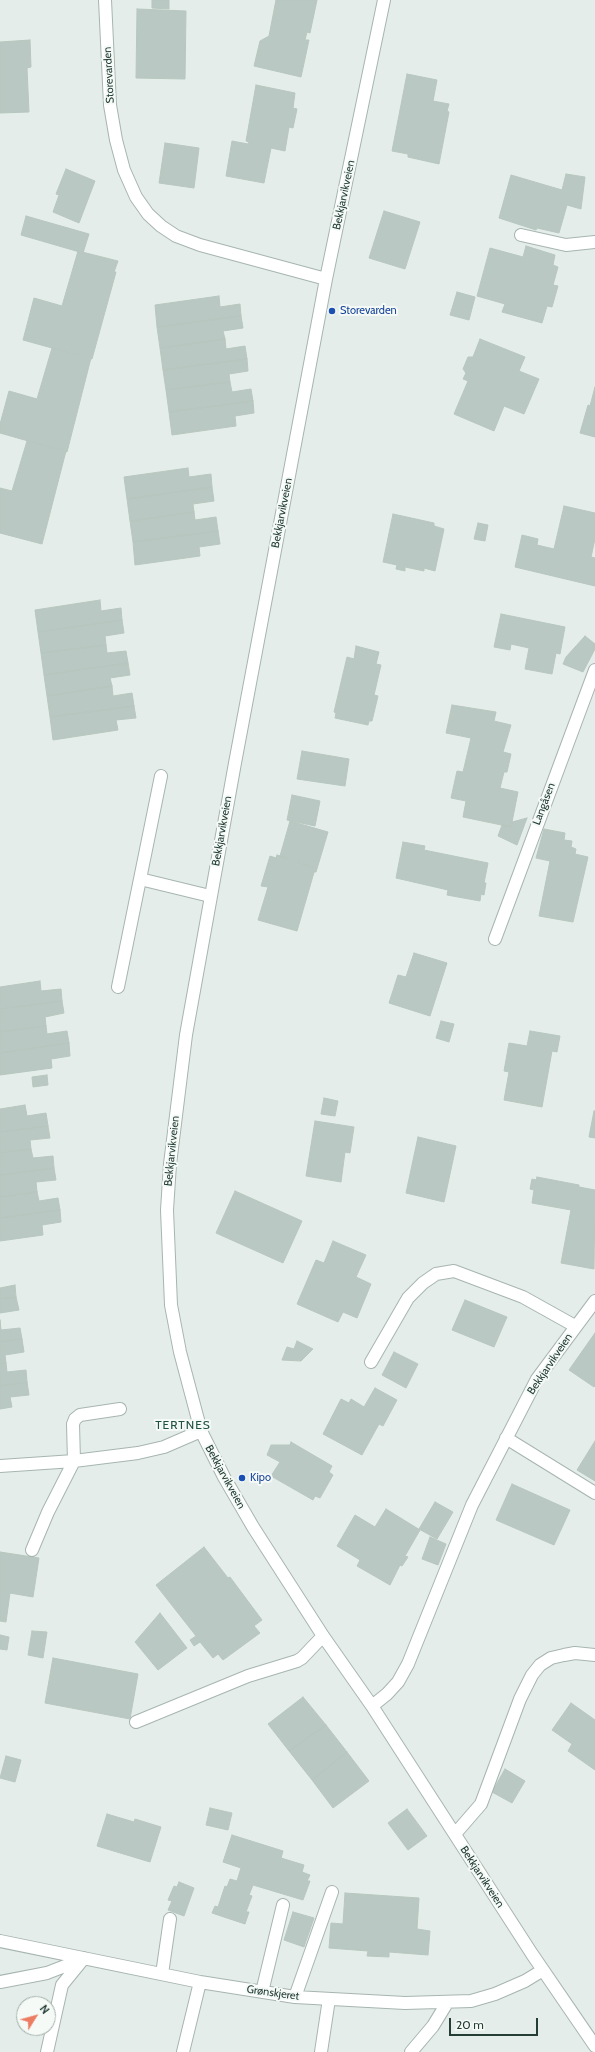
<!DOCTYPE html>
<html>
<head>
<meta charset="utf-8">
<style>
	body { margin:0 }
	#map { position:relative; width:595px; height:2052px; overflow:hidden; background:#e4ede9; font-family:Cabin,sans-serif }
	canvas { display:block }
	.north { position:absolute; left:16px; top:1996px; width:40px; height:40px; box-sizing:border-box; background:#f5faf7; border:1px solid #a1afaa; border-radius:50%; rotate:53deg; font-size:11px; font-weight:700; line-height:16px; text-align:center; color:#243e36 }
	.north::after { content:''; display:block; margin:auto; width:14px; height:18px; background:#ed7d62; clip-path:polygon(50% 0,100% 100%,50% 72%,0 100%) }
	.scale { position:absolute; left:449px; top:2018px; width:89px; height:18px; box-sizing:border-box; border:2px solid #243e36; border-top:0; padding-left:5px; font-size:12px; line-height:14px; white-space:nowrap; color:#243e36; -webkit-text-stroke:3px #f5faf7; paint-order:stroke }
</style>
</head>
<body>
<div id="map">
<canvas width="595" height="2052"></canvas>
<div class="north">N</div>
<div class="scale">20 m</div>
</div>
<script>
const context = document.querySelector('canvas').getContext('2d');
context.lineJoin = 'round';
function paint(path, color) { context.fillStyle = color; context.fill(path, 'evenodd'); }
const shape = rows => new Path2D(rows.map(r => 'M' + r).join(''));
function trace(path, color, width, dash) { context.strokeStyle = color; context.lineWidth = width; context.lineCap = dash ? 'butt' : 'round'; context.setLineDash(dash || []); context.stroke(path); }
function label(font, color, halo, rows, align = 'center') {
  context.font = font + ' Cabin,sans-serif'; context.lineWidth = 4; context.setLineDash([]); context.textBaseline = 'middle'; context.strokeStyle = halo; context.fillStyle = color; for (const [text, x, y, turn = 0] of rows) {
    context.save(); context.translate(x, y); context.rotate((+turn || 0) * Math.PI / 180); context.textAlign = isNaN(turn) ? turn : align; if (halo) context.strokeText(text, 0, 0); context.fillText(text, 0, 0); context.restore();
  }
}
const building = shape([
	[152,0,169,0,169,9,152,8,152,0],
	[276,0,317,0,310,33,307,32,305,40,309,40,301,77,254,66,260,41,269,36,276,0],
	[137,9,186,11,185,79,136,78,137,9],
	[30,40,31,67,27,68,29,112,0,113,0,42,30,40],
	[407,74,437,80,433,101,449,104,447,111,449,112,439,164,408,157,408,154,392,151,407,74],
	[256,85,295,93,293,108,297,109,293,128,289,127,285,151,271,148,264,183,226,176,232,141,248,144,249,142,246,141,256,85],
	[165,143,199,148,194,188,159,183,165,143],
	[66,169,95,181,79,223,53,212,59,195,56,194,66,169],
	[566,174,585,177,581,209,567,205,559,233,537,228,536,230,499,218,511,175,562,190,566,174],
	[384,211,420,222,405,269,369,258,384,211],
	[26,216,89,234,83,253,21,235,26,216],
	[526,246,555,255,553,265,558,267,553,285,558,286,552,307,547,306,542,323,502,312,505,304,477,296,490,248,523,257,526,246],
	[78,251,118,261,114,272,116,272,92,359,23,340,34,298,62,306,78,251],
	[457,292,475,297,469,320,450,315,457,292],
	[219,296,220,307,240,304,241,316,157,327,155,305,219,296],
	[241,316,243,328,223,331,225,339,160,348,157,327,241,316],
	[225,339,226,349,245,346,247,359,163,370,160,348,225,339],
	[480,339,525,357,519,371,539,379,524,414,504,406,494,431,454,414,468,381,463,379,466,373,463,369,468,357,473,357,480,339],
	[52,348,91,358,67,452,0,433,0,424,9,391,37,399,52,348],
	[247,359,248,371,229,374,230,382,166,390,163,370,247,359],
	[230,382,232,392,251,389,253,401,169,412,166,390,230,382],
	[595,387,595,437,580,433,588,405,590,406,595,387],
	[253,401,254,413,235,416,236,426,172,435,169,412,253,401],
	[27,441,66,451,42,544,0,533,0,488,12,491,27,441],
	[188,468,189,477,211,474,212,487,127,499,124,477,188,468],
	[212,487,214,501,193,504,194,512,130,521,127,499,212,487],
	[564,506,595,513,595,539,591,557,595,558,595,586,515,567,522,535,538,539,537,545,554,549,564,506],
	[194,512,195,520,216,517,218,531,133,542,130,521,194,512],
	[393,514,434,523,434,526,444,529,435,571,424,568,424,571,405,567,405,571,396,569,397,565,383,562,393,514],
	[478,523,488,525,485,541,474,539,478,523],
	[218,531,220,544,199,547,200,556,135,565,133,542,218,531],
	[100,600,101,611,121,608,122,620,38,632,35,610,100,600],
	[501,614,565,627,560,654,556,653,552,674,525,669,529,648,511,644,510,650,494,647,501,614],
	[122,620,124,633,105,636,106,645,41,653,38,632,122,620],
	[585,636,595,644,595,649,583,672,563,664,566,657,585,636],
	[106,645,107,653,126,651,128,663,44,675,41,653,106,645],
	[356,646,379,652,376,664,381,665,374,695,378,696,372,721,369,721,368,725,335,718,336,713,334,712,347,657,354,659,356,646],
	[128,663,130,675,110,678,112,686,47,696,44,675,128,663],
	[112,686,113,696,132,693,134,706,50,717,47,696,112,686],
	[452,705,496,712,494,721,511,725,503,752,511,754,507,772,504,772,500,788,518,792,511,827,463,817,466,801,451,798,457,771,463,772,471,738,446,733,452,705],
	[134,706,136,718,116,720,118,730,53,740,50,717,134,706],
	[302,751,349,759,345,786,297,779,302,751],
	[292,795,320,801,315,826,287,820,292,795],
	[527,818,517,845,498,836,502,825,511,827,512,822,527,818],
	[290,821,328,832,316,872,314,872,314,868,280,856,290,821],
	[544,829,565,833,564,840,572,841,571,847,576,849,575,854,588,857,573,922,539,916,550,861,536,858,544,829],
	[403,842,425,846,424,850,488,863,484,883,486,883,484,895,481,894,480,901,447,895,448,890,396,878,403,842],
	[277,855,296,861,315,869,297,931,258,920,268,887,261,886,270,856,276,858,277,855],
	[414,953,447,963,430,1016,389,1003,398,975,406,977,414,953],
	[40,981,41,991,61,989,62,1001,0,1009,0,987,40,981],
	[62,1001,64,1013,45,1017,46,1026,0,1032,0,1009,62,1001],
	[441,1021,454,1024,449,1042,436,1038,441,1021],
	[46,1026,47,1034,67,1031,69,1043,0,1053,0,1032,46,1026],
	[530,1031,560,1036,557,1052,552,1051,542,1107,504,1100,509,1072,504,1071,509,1043,527,1046,530,1031],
	[69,1043,70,1056,51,1059,52,1068,0,1075,0,1053,69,1043],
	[47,1075,48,1085,33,1087,32,1077,47,1075],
	[324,1098,338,1101,335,1116,321,1114,324,1098],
	[25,1105,27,1116,46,1113,48,1126,0,1132,0,1109,25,1105],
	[594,1111,595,1111,595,1138,589,1137,594,1111],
	[315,1121,354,1127,350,1153,345,1152,341,1182,306,1176,315,1121],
	[48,1126,50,1138,30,1140,31,1149,0,1153,0,1132,48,1126],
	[418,1137,456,1146,444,1202,406,1193,418,1137],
	[31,1149,33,1158,53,1156,54,1168,0,1175,0,1153,31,1149],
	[54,1168,56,1180,36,1182,37,1192,0,1197,0,1175,54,1168],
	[537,1177,579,1185,579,1187,595,1190,594,1269,561,1263,571,1210,532,1203,534,1190,530,1189,532,1179,536,1180,537,1177],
	[235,1191,302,1221,283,1263,216,1233,235,1191],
	[37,1192,39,1201,58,1198,60,1210,0,1218,0,1197,37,1192],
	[60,1210,61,1222,42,1225,43,1235,0,1241,0,1218,60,1210],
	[333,1241,366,1255,356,1277,371,1284,357,1318,343,1312,338,1322,297,1304,316,1260,324,1263,333,1241],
	[15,1285,16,1297,0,1299,0,1288,15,1285],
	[16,1297,19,1310,0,1313,0,1299,16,1297],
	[465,1300,507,1317,494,1347,452,1330,465,1300],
	[0,1320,1,1330,20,1328,22,1339,0,1342,0,1320],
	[595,1333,595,1386,594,1387,569,1370,595,1333],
	[22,1339,24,1352,5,1355,6,1363,0,1364,0,1342,22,1339],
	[297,1341,313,1349,301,1361,282,1360,287,1347,294,1349,297,1341],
	[394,1352,418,1364,406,1388,382,1375,394,1352],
	[6,1363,7,1372,26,1370,27,1382,0,1386,0,1364,6,1363],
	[27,1382,29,1395,10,1397,12,1407,0,1409,0,1386,27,1382],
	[375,1388,397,1400,383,1426,379,1424,362,1455,323,1434,341,1399,349,1403,351,1399,364,1407,375,1388],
	[595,1441,595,1481,577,1470,595,1441],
	[291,1442,332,1466,329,1472,333,1475,320,1498,315,1496,313,1500,271,1476,280,1462,267,1455,271,1445,290,1445,291,1442],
	[512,1484,570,1510,554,1545,496,1520,512,1484],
	[435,1502,453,1512,437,1539,419,1529,435,1502],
	[386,1509,420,1530,405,1556,408,1557,402,1566,400,1565,390,1585,357,1566,360,1560,337,1546,355,1515,375,1527,386,1509],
	[430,1537,446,1544,438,1565,422,1559,430,1537],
	[204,1547,228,1578,230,1577,262,1620,254,1626,260,1633,223,1660,218,1654,213,1658,200,1642,194,1646,190,1640,196,1636,156,1585,204,1547],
	[0,1552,39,1558,33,1597,10,1593,6,1622,0,1621,0,1552],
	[160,1613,187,1648,158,1670,135,1642,160,1613],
	[32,1631,47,1632,43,1658,28,1655,32,1631],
	[0,1635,9,1637,7,1650,0,1649,0,1635],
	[53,1658,138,1674,130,1719,45,1703,53,1658],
	[303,1697,326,1725,289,1751,268,1724,303,1697],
	[571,1703,595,1720,595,1770,568,1751,572,1744,552,1730,571,1703],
	[326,1725,347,1752,312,1780,289,1751,326,1725],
	[347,1752,369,1781,333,1808,312,1780,347,1752],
	[6,1756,21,1760,15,1782,0,1778,6,1756],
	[505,1769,525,1781,512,1803,492,1792,505,1769],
	[210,1808,232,1813,228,1830,206,1825,210,1808],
	[407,1809,427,1836,408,1850,388,1823,407,1809],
	[107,1814,134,1822,135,1819,161,1827,150,1862,97,1846,107,1814],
	[232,1835,283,1851,281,1858,304,1865,302,1872,310,1875,307,1881,310,1881,303,1900,253,1885,249,1895,252,1896,246,1912,249,1912,245,1924,212,1913,215,1906,218,1907,225,1886,227,1887,230,1879,237,1881,241,1868,223,1862,232,1835],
	[179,1882,194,1888,184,1916,168,1910,172,1901,168,1900,174,1886,177,1887,179,1882],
	[345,1893,419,1898,417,1929,430,1931,428,1955,389,1952,389,1957,367,1956,368,1951,329,1948,331,1923,343,1924,345,1893],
	[293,1912,314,1918,304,1947,284,1940,293,1912]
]);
const minor = shape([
	[105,0,110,105,116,140,124,170,136,197,148,214,161,226,176,236,200,245,326,279],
	[384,0,326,279,235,763,186,1035,170,1164,167,1210,171,1305,180,1352,201,1431,224,1477,253,1527,323,1636,372,1706,532,1954,595,2046],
	[521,235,566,245,595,242],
	[140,879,210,896],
	[495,939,595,670],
	[118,987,161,776],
	[371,1362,408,1298,423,1283,436,1274,454,1271,523,1297,575,1326],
	[506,1438,595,1493],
	[0,1466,74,1461,138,1453,164,1447,201,1431],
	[32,1550,48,1512,74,1461,73,1424,75,1419,80,1415,120,1409],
	[372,1706,387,1694,398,1682,408,1664,472,1505,537,1379,595,1301],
	[136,1722,248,1676,297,1661,302,1658,323,1636],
	[455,1834,481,1804,520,1699,532,1675,540,1665,551,1658,564,1655,575,1653,595,1655],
	[0,1941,200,1982,295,1997,405,2003,471,2001,495,1994,525,1981,543,1970],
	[162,1974,170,1919],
	[0,1982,47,1973,83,1959],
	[262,1992,283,1905],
	[295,1997,332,1892],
	[47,2052,62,1985,84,1958],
	[183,2052,200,1982],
	[321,2052,329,1999],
	[411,2052,433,2026,447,2003]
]);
const markers = [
	[332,311,4,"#1a4fb4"],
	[242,1478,4,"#1a4fb4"]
];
const streetNames = [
	["Storevarden",109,75,-93],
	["Bekkjarvikveien",344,195,-78],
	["Bekkjarvikveien",282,513,-79],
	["Langåsen",544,804,-69],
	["Bekkjarvikveien",222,831,-80],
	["Bekkjarvikveien",172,1151,-84],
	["Bekkjarvikveien",550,1364,-56],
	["Bekkjarvikveien",225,1477,61],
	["Bekkjarvikveien",482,1877,57],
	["Grønskjeret",273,1993,8]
];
const transitNames = [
	["Storevarden",340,311],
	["Kipo",250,1478]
];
const neighbourhoodNames = [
	["TERTNES",183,1425]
];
paint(building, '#b9c8c2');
trace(building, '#b7c7bf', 1);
trace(minor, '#a7b5b0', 14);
trace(minor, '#fff', 12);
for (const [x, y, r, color] of markers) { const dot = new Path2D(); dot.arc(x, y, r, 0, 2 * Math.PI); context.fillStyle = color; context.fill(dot); trace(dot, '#f5faf7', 1.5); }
label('11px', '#243e36', '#f5faf7', streetNames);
label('11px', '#164399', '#f5faf7', transitNames, 'left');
context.letterSpacing = '1px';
label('12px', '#205042', '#f5faf7', neighbourhoodNames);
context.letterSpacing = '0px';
</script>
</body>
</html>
